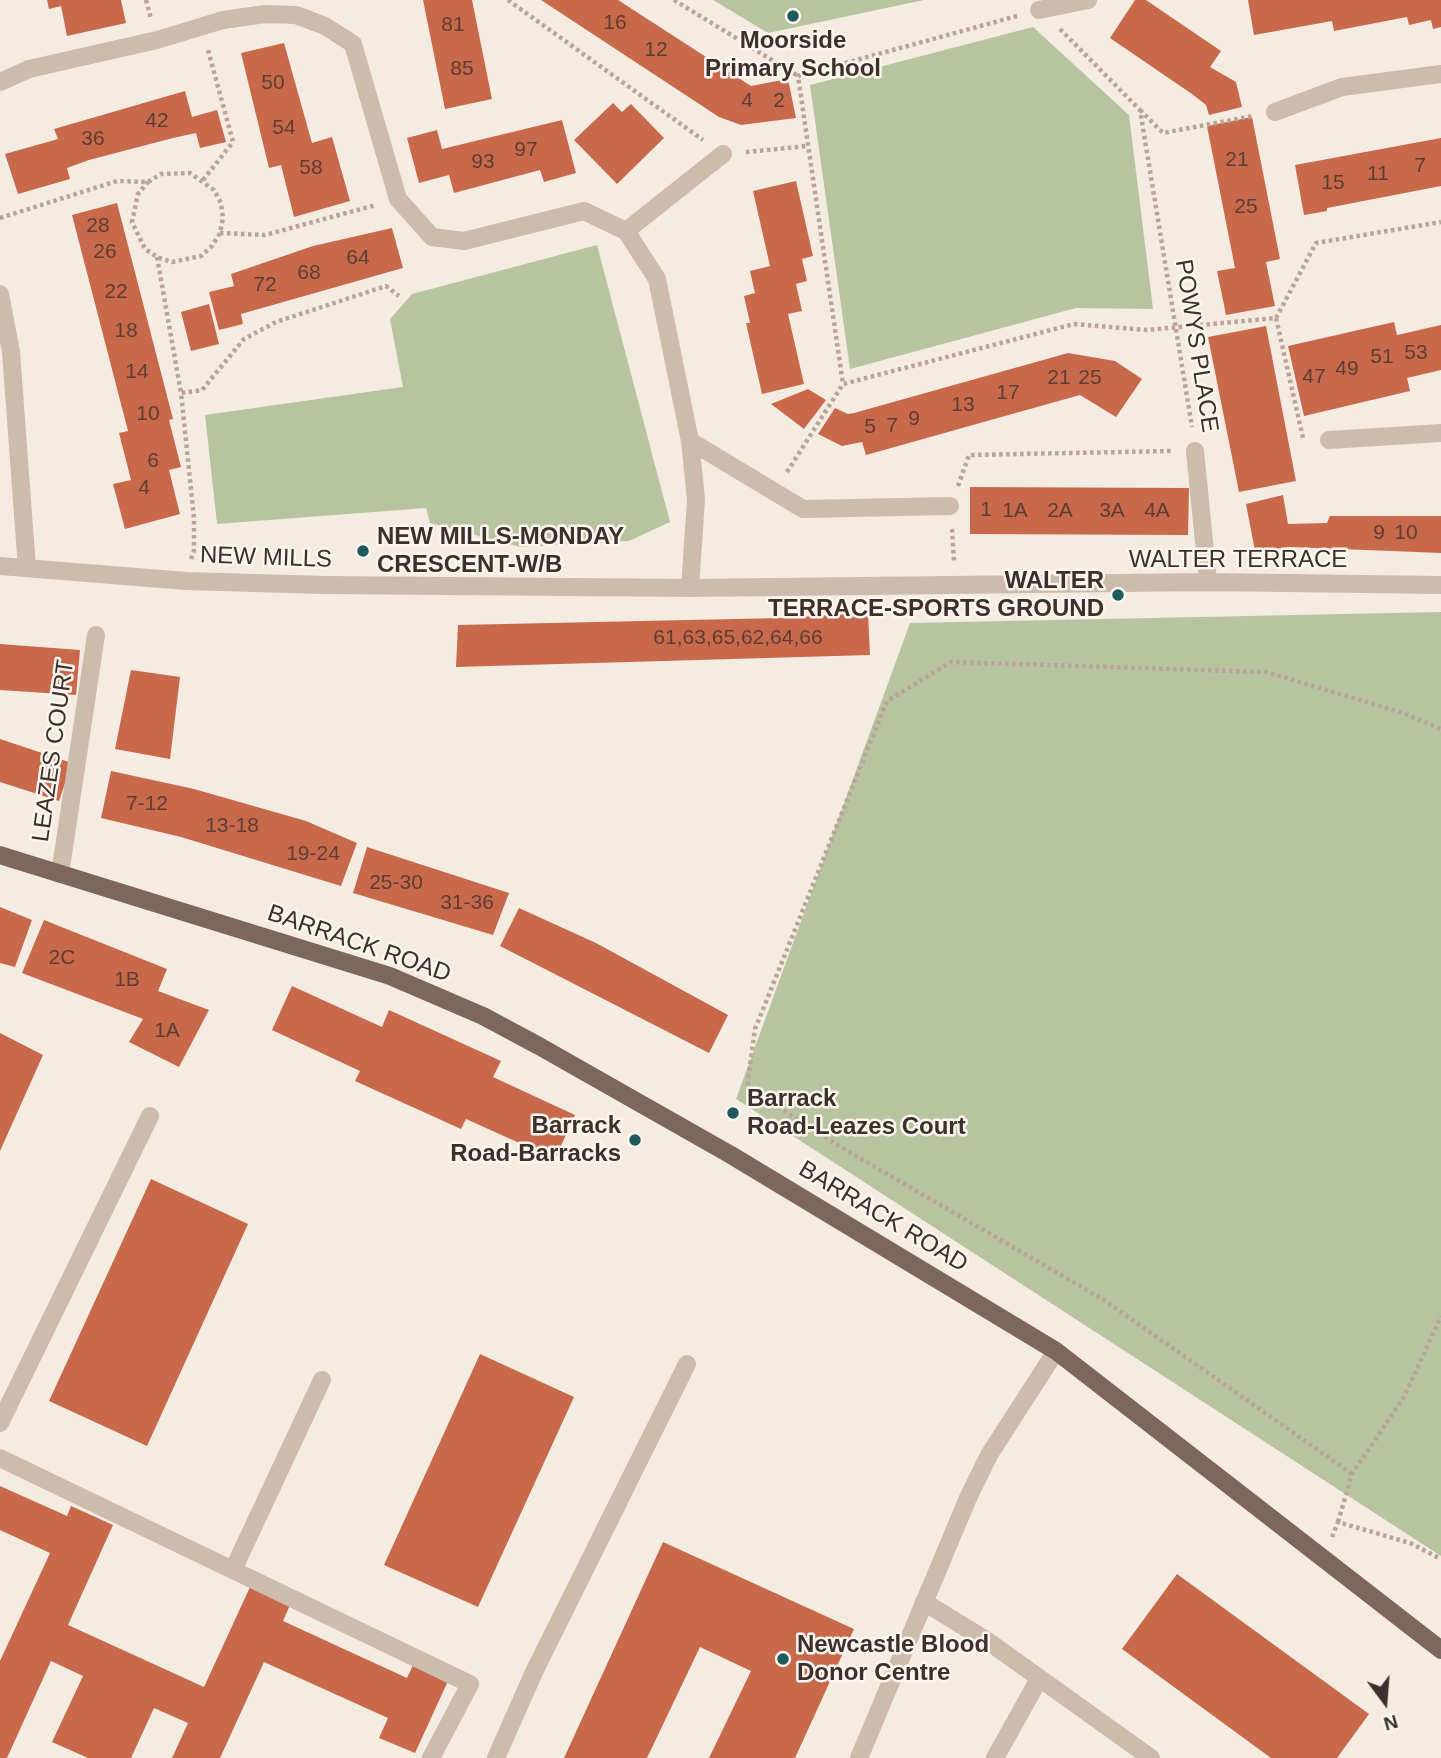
<!DOCTYPE html>
<html>
<head>
<meta charset="utf-8">
<style>
	body { margin:0 }
	#map { position:relative; width:1441px; height:1758px; overflow:hidden; background:#f4ebe1; font-family:Arial,sans-serif }
	canvas { display:block }
	.north { position:absolute; left:1350px; top:1667px; width:70px; height:70px; -webkit-text-stroke:5px #fbf5ee; paint-order:stroke; rotate:164deg; font-size:19px; font-weight:700; line-height:28px; text-align:center; color:#3b302b }
	.north::after { content:''; display:block; margin:auto; width:24px; height:32px; background:#3b302b; clip-path:polygon(50% 0,100% 100%,50% 72%,0 100%) }
</style>
</head>
<body>
<div id="map">
<canvas width="1441" height="1758"></canvas>
<div class="north">N</div>
</div>
<script>
const context = document.querySelector('canvas').getContext('2d');
context.lineJoin = 'round';
function paint(path, color) { context.fillStyle = color; context.fill(path, 'evenodd'); }
const shape = rows => new Path2D(rows.map(r => 'M' + r).join(''));
function trace(path, color, width, dash) { context.strokeStyle = color; context.lineWidth = width; context.lineCap = dash ? 'butt' : 'round'; context.setLineDash(dash || []); context.stroke(path); }
function label(font, color, halo, rows, align = 'center') {
  context.font = font + ' Arial,sans-serif'; context.lineWidth = 5; context.setLineDash([]); context.textBaseline = 'middle'; context.strokeStyle = halo; context.fillStyle = color; for (const [text, x, y, turn = 0] of rows) {
    context.save(); context.translate(x, y); context.rotate((+turn || 0) * Math.PI / 180); context.textAlign = isNaN(turn) ? turn : align; if (halo) context.strokeText(text, 0, 0); context.fillText(text, 0, 0); context.restore();
  }
}
const green = shape([
	[713,0,924,0,768,33],
	[1033,27,1129,115,1153,309,1076,308,850,369,810,85],
	[597,245,670,522,629,541,520,547,430,523,426,508,217,524,205,415,403,387,390,319,412,294],
	[1441,612,1441,1556,736,1099,910,623]
]);
const building = shape([
	[47,0,121,0,126,23,67,36,61,6,49,9],
	[423,0,472,0,492,99,445,109],
	[541,0,618,0,751,86,788,79,796,118,741,125,719,117],
	[1135,0,1146,0,1221,51,1210,67,1236,82,1242,107,1209,115,1206,105,1192,94,1110,38],
	[1248,0,1441,0,1441,27,1433,29,1431,20,1409,25,1407,17,1334,31,1332,21,1254,35],
	[284,43,312,143,332,137,350,201,294,217,281,165,269,168,241,53],
	[185,91,192,117,217,110,226,142,200,148,196,133,173,138,89,160,67,168,70,179,18,194,5,154,58,139,54,129],
	[613,103,622,112,631,104,664,138,617,184,574,140],
	[1252,117,1280,259,1266,262,1275,306,1226,315,1217,271,1235,268,1207,126],
	[562,120,576,173,544,182,540,170,454,193,449,175,419,183,407,138,437,130,442,149],
	[1441,138,1441,186,1327,208,1327,211,1304,215,1295,165],
	[796,181,813,256,802,259,807,281,796,284,802,311,788,314,804,384,762,394,746,323,750,323,744,296,755,293,750,271,770,266,753,191],
	[117,203,173,419,169,420,181,467,169,470,180,514,125,529,113,484,131,480,119,433,128,431,72,215],
	[392,228,403,268,241,314,243,324,219,330,209,292,234,286,231,274,313,246],
	[209,304,219,344,191,351,181,312],
	[1394,322,1397,335,1441,325,1441,370,1407,378,1410,391,1304,416,1288,346],
	[1266,326,1296,481,1239,492,1208,337],
	[1068,353,1115,361,1142,379,1116,417,1080,395,866,455,862,442,842,446,818,434,835,408,848,414,854,413],
	[808,389,826,400,804,429,771,404],
	[970,487,1189,488,1188,535,970,534],
	[1283,495,1288,524,1327,523,1330,516,1441,516,1441,553,1291,547,1255,551,1246,504],
	[868,613,870,655,456,667,458,625,781,618],
	[0,644,80,650,76,695,0,690],
	[131,670,180,677,170,759,115,749],
	[0,739,72,763,59,801,0,782],
	[111,771,194,789,306,821,357,843,341,886,181,837,101,818],
	[367,847,509,893,493,935,353,893],
	[0,907,32,920,15,967,0,963],
	[519,908,596,943,728,1015,709,1053,500,946],
	[44,920,167,969,158,991,209,1010,179,1067,129,1042,143,1019,22,973],
	[292,986,382,1027,389,1010,501,1061,493,1077,575,1115,555,1159,466,1119,461,1129,355,1081,360,1071,272,1030],
	[0,1033,43,1055,0,1151],
	[151,1179,248,1224,147,1446,49,1401],
	[480,1354,574,1397,478,1607,384,1565],
	[0,1486,67,1516,71,1506,113,1525,68,1625,204,1687,250,1587,290,1605,283,1621,407,1678,413,1665,448,1681,415,1753,379,1738,388,1718,264,1662,220,1758,172,1758,188,1723,154,1708,131,1758,88,1758,52,1742,83,1676,51,1661,7,1758,0,1758,0,1661,50,1553,0,1530],
	[663,1542,854,1629,795,1758,709,1758,751,1671,700,1647,647,1758,564,1758],
	[1177,1574,1369,1714,1337,1758,1271,1758,1122,1649]
]);
const path = shape([
	[146,0,151,19],
	[508,0,703,140],
	[674,0,798,76],
	[1017,16,798,76,843,384,1074,324,1147,330,1276,318,1303,438],
	[1060,29,1140,110,1192,427],
	[1140,110,1163,133,1253,116],
	[746,152,808,146],
	[203,180,233,142,208,50],
	[0,218,117,181,148,182,161,174,190,173,214,190,221,203,223,218,220,233,212,246,201,256,172,262,157,257,145,249,132,222,138,194,148,182],
	[220,233,265,235,376,205],
	[157,257,181,393],
	[1276,318,1316,243,1441,222],
	[787,472,843,384],
	[958,486,969,455,1172,451],
	[952,529,954,562],
	[191,559,194,551,194,518,181,393,202,390,244,339,276,322,386,286,399,296],
	[1352,1474,1104,1300,839,1146,747,1087,755,1029,887,701,951,662,1266,672,1403,713,1441,729],
	[1338,1522,1352,1474,1404,1397,1441,1316],
	[1332,1537,1338,1522,1410,1543,1441,1559]
]);
const minor = shape([
	[1039,10,1088,0],
	[0,82,29,69,157,40,223,20,265,14,296,15,325,26,353,44,398,199,432,237,464,241,584,211,626,231,657,279,690,441,696,499,690,588],
	[1275,112,1342,87,1441,74],
	[626,231,723,154],
	[0,294,11,352,27,568],
	[1329,440,1441,433],
	[690,441,803,509,950,506],
	[1195,451,1208,582],
	[0,566,186,581,324,585,690,588,1208,582,1441,585],
	[60,874,96,635],
	[0,1423,150,1116],
	[0,1458,470,1684,431,1758],
	[233,1570,322,1380],
	[924,1602,989,1642,1151,1758],
	[496,1758,534,1672,687,1364],
	[859,1758,968,1498,989,1455,1056,1351],
	[995,1758,1039,1679]
]);
const major = shape([
	[0,855,390,976,483,1016,539,1046,731,1155,1056,1351,1441,1650]
]);
const markers = [
	[793,16,7,"#1f5a5e"],
	[363,551,7,"#1f5a5e"],
	[1118,595,7,"#1f5a5e"],
	[733,1113,7,"#1f5a5e"],
	[635,1140,7,"#1f5a5e"],
	[783,1659,7,"#1f5a5e"]
];
const numberNames = [
	["16",615,23],
	["81",453,25],
	["12",656,50],
	["85",462,69],
	["50",273,83],
	["4",747,101],
	["2",779,101],
	["42",157,121],
	["54",284,128],
	["36",93,139],
	["97",526,150],
	["21",1237,160],
	["93",483,162],
	["7",1420,166],
	["58",311,168],
	["11",1378,174],
	["15",1333,183],
	["25",1246,207],
	["28",98,226],
	["26",105,252],
	["64",358,258],
	["68",309,273],
	["72",265,285],
	["22",116,292],
	["18",126,331],
	["53",1416,353],
	["51",1382,357],
	["49",1347,369],
	["14",137,372],
	["47",1314,377],
	["21",1059,378],
	["25",1090,378],
	["17",1008,393],
	["13",963,405],
	["10",148,414],
	["9",914,419],
	["7",892,426],
	["5",870,427],
	["6",153,461],
	["4",144,488],
	["1",986,510],
	["1A",1015,511],
	["2A",1060,511],
	["3A",1112,511],
	["4A",1157,511],
	["9",1379,533],
	["10",1406,533],
	["61,63,65,62,64,66",738,638],
	["7-12",147,804],
	["13-18",232,826],
	["19-24",313,854],
	["25-30",396,883],
	["31-36",467,903],
	["2C",62,958],
	["1B",127,980],
	["1A",167,1031]
];
const poiNames = [
	["Moorside",793,41,"center"],
	["Primary School",793,69,"center"],
	["NEW MILLS-MONDAY",377,537],
	["CRESCENT-W/B",377,565],
	["WALTER",1104,581,"right"],
	["TERRACE-SPORTS GROUND",1104,609,"right"],
	["Barrack",747,1099],
	["Road-Leazes Court",747,1127],
	["Barrack",621,1126,"right"],
	["Road-Barracks",621,1154,"right"],
	["Newcastle Blood",797,1645],
	["Donor Centre",797,1673]
];
const streetNames = [
	["POWYS PLACE",1196,346,81],
	["NEW MILLS",266,558,2],
	["WALTER TERRACE",1238,560],
	["LEAZES COURT",54,751,-82],
	["BARRACK ROAD",359,944,19],
	["BARRACK ROAD",883,1217,31]
];
paint(green, '#b8c4a0');
paint(building, '#c8694b');
trace(path, '#b9a596', 4.5, [3.5, 3.5]);
trace(minor, '#cdbbac', 18);
trace(major, '#7d675c', 18);
for (const [x, y, r, color] of markers) { const dot = new Path2D(); dot.arc(x, y, r, 0, 2 * Math.PI); context.fillStyle = color; context.fill(dot); trace(dot, '#fbf5ee', 2.5); }
label('21px', '#5e3e33', null, numberNames);
label('bold 24px', '#3b302b', '#fbf5ee', poiNames, 'left');
label('24px', '#3b302b', '#fbf5ee', streetNames);
</script>
</body>
</html>
